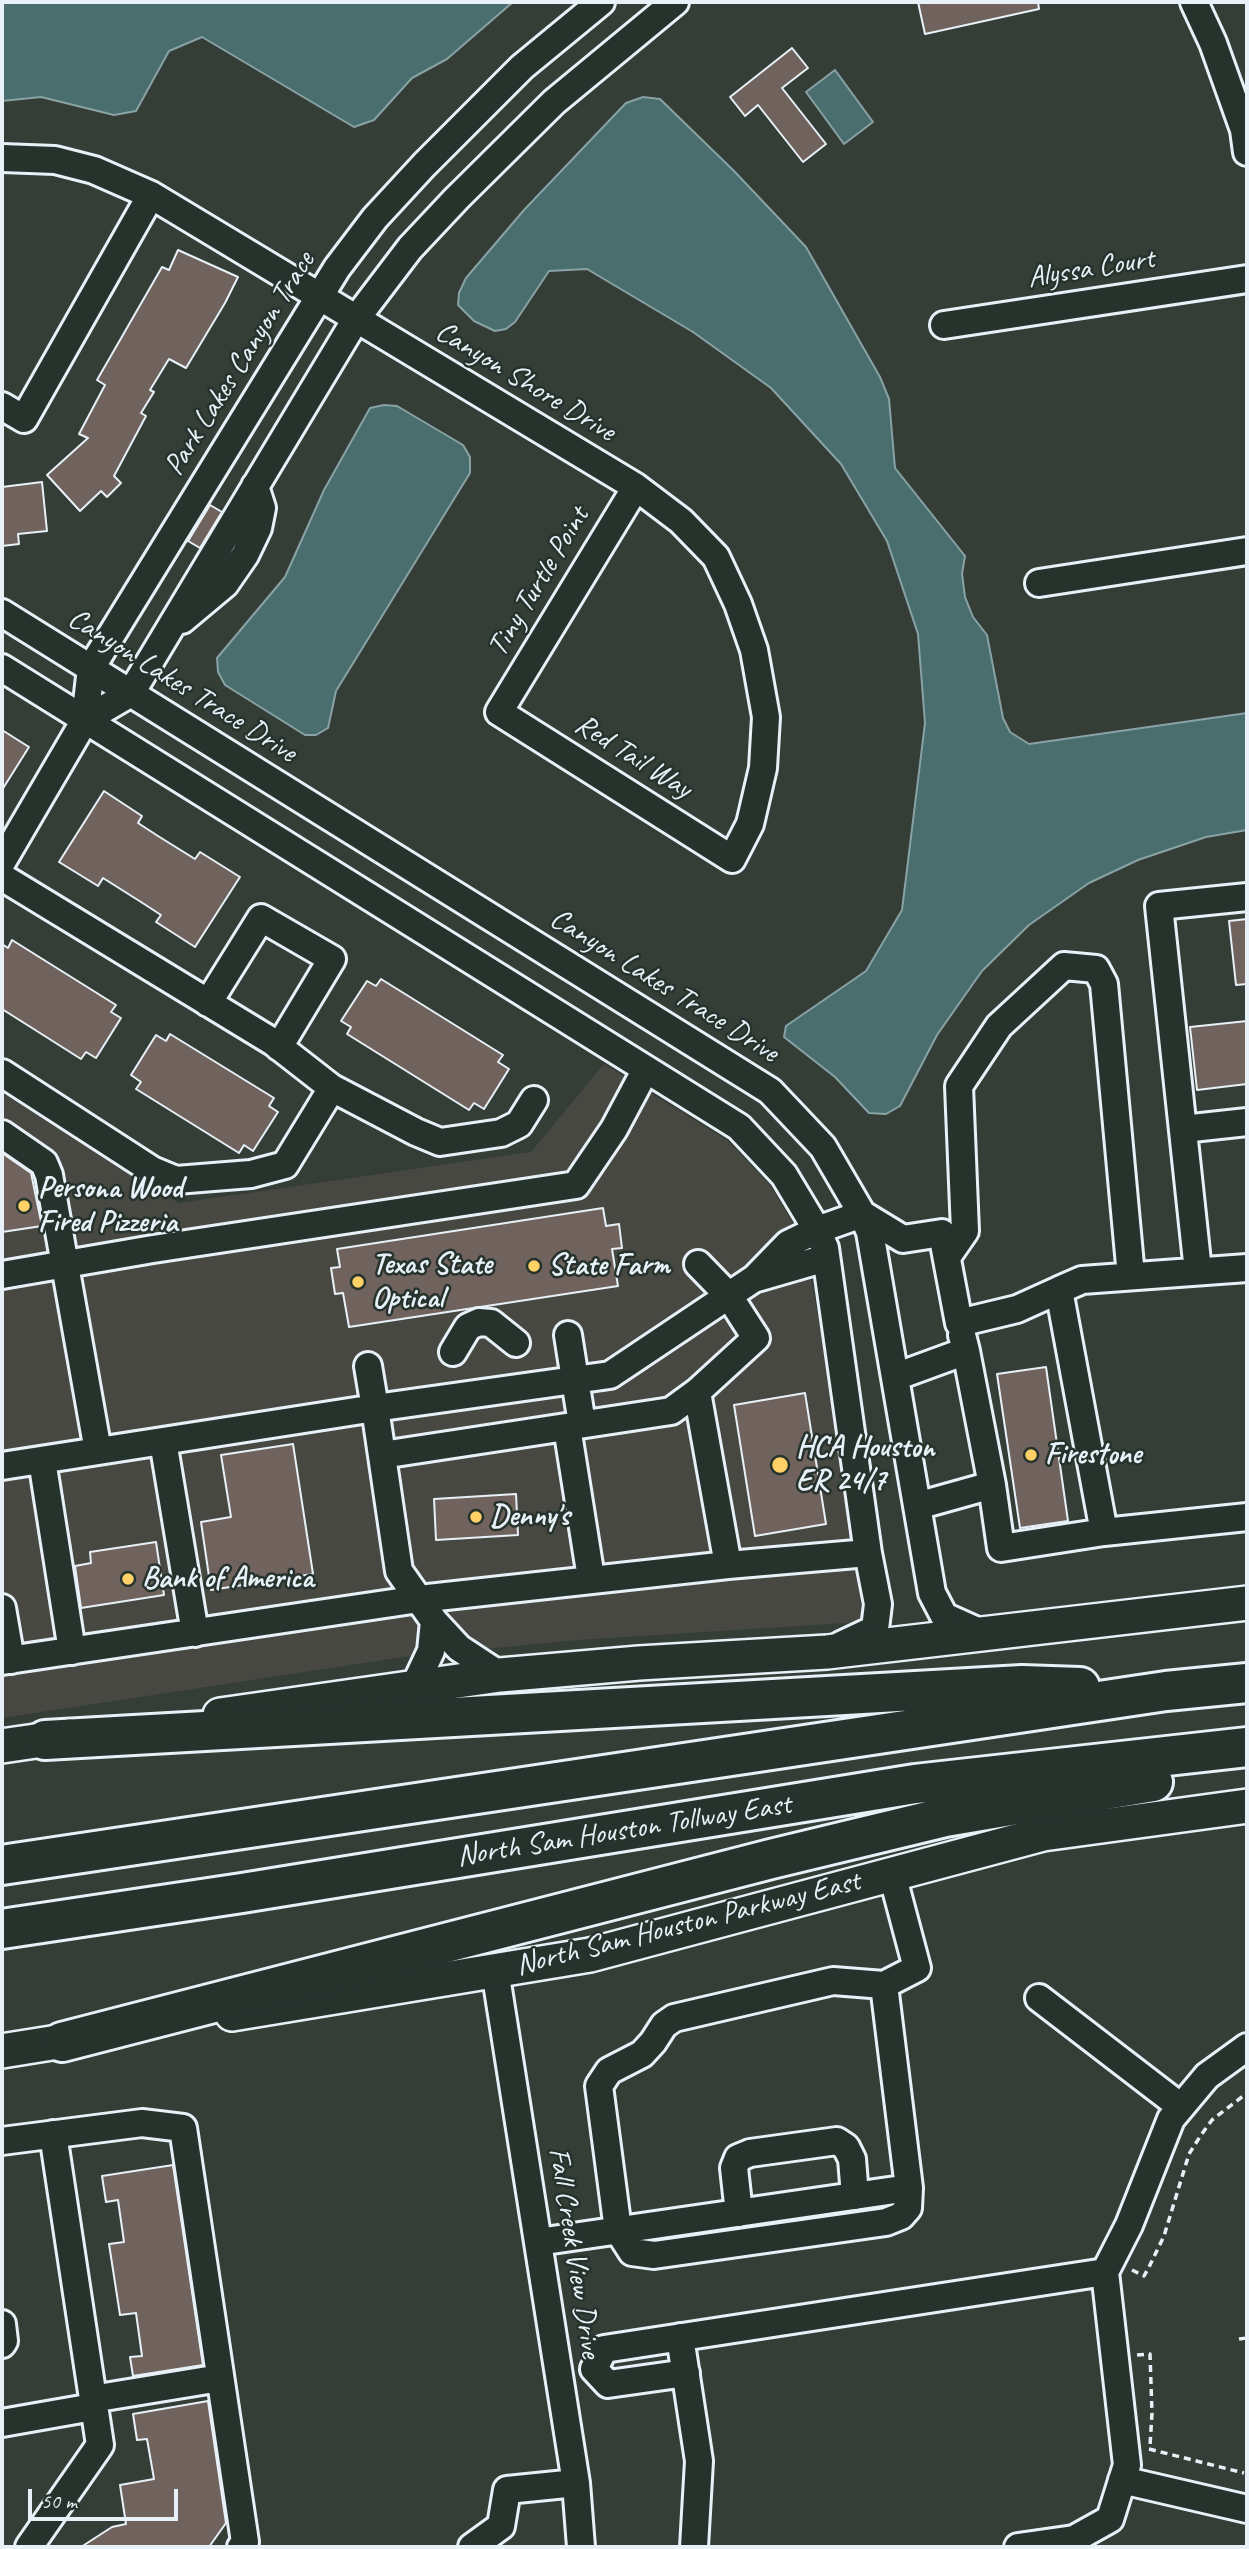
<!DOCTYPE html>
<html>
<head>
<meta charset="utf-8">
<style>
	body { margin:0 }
	#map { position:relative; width:1249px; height:2549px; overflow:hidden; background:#353d37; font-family:Caveat,sans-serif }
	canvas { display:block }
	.frame { position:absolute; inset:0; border:4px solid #e8f1f8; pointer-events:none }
	.scale { position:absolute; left:28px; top:2489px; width:150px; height:32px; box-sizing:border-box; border:4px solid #e8f1f8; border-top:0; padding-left:9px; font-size:21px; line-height:24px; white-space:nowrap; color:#e8f1f8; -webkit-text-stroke:5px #26332d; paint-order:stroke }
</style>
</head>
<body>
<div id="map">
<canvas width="1249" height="2549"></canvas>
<div class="frame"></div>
<div class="scale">50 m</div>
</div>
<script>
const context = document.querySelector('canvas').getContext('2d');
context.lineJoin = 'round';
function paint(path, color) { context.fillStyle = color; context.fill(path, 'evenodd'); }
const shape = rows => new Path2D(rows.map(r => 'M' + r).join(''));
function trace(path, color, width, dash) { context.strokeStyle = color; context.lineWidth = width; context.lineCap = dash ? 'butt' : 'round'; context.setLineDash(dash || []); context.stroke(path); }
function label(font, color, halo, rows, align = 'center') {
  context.font = font + ' Caveat,sans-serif'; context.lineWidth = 5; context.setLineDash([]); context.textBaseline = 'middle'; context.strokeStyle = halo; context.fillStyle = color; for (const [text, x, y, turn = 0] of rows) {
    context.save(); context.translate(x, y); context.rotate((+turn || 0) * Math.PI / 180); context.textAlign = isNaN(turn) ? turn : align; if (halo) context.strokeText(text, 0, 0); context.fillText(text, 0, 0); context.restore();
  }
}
const built = shape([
	[604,1064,728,1141,770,1185,805,1244,853,1517,862,1622,577,1640,403,1657,2,1718,2,1093,179,1203,531,1152]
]);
const water = shape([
	[2,2,513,2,447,59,412,78,374,120,354,127,202,37,169,51,136,111,114,115,41,97,2,101,2,2],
	[835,70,873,122,844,144,806,92,835,70],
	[643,97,660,99,734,171,806,247,880,377,889,399,895,468,965,556,962,574,965,597,973,617,987,635,1003,718,1010,732,1029,744,1247,713,1247,830,1206,837,1138,860,1089,883,1029,925,982,971,937,1035,900,1106,886,1114,869,1113,835,1077,784,1037,786,1026,866,971,902,910,925,723,918,634,887,541,841,464,771,388,693,332,587,269,549,271,515,322,506,329,495,331,474,321,458,305,459,293,466,278,524,210,626,103,643,97],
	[384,405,397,406,463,445,470,457,470,473,336,691,328,728,316,735,305,735,225,685,218,672,217,658,285,577,324,490,370,408,384,405]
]);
const building = shape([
	[918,2,1038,2,1039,9,925,34,918,2],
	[792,48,808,68,782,88,826,144,803,162,758,105,745,116,730,97,792,48],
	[178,250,238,277,225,303,186,368,169,359,150,390,154,392,141,413,146,416,114,476,121,483,107,497,101,491,80,511,47,475,88,438,79,434,105,385,97,380,162,267,169,270,178,250],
	[42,482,47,531,18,534,19,544,2,546,2,487,42,482],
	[210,505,222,512,200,548,188,541,210,505],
	[2,730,29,747,2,790,2,730],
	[104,791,142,816,138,823,158,836,195,859,200,852,240,877,195,947,156,922,161,915,141,902,103,878,98,886,59,862,104,791],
	[1247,919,1247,984,1236,985,1229,921,1247,919],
	[12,940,116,1005,111,1012,121,1018,96,1058,86,1052,81,1059,2,1009,2,944,8,948,12,940],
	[381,979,503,1055,498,1062,509,1069,484,1109,474,1103,469,1110,347,1034,351,1027,341,1021,367,981,376,986,381,979],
	[1247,1021,1247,1084,1197,1090,1190,1027,1247,1021],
	[170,1034,274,1098,269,1106,278,1112,253,1151,244,1145,239,1153,136,1089,141,1082,131,1075,156,1035,166,1041,170,1034],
	[2,1153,31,1173,42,1226,2,1232,2,1153],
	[603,1208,606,1226,619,1224,622,1248,612,1249,618,1286,349,1327,343,1293,335,1294,331,1268,340,1267,337,1249,603,1208],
	[1046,1367,1068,1521,1020,1528,997,1374,1046,1367],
	[805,1393,826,1524,755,1536,734,1405,805,1393],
	[293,1444,313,1574,211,1590,201,1522,231,1517,221,1455,293,1444],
	[516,1494,518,1535,436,1540,434,1499,516,1494],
	[156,1542,164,1595,81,1608,75,1566,91,1563,90,1552,156,1542],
	[173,2165,203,2365,133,2376,130,2357,142,2356,136,2313,120,2315,109,2244,124,2242,118,2200,106,2202,102,2176,173,2165],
	[208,2401,226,2523,209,2547,81,2547,112,2527,126,2524,120,2485,154,2479,147,2439,137,2440,133,2414,208,2401]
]);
const path = shape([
	[1132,2270,1144,2276,1149,2267,1164,2236,1189,2154,1201,2135,1212,2120,1247,2093],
	[1239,2339,1247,2338],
	[1137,2355,1150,2354,1152,2413,1150,2446],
	[1149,2449,1244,2473]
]);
const minor = shape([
	[1194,2,1213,43,1244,130,1247,152],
	[2,158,55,160,94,170,151,195,636,487,681,521,716,557,738,604,754,650,766,717,763,768,750,824,732,859,499,712,636,487],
	[944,325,1247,279],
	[2,406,24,419,151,195],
	[1039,583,1247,551],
	[2,613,770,1091,823,1147,862,1214,870,1232,932,1593,944,1616,984,1634],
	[182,620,225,584,245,555,258,528,262,508,255,486],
	[2,668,739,1127,784,1175,817,1230,825,1248,868,1553,878,1604,875,1629,841,1645],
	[85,720,131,693,356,319,410,248,457,198,554,102,675,2],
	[2,862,85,720,91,668,337,268,375,218,424,165,522,67,601,2],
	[2,877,273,1042,332,1088,416,1132,440,1142,501,1133,519,1124,534,1100],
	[208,1003,261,918,332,959,279,1047],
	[2,1073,152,1170,176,1180,251,1174,285,1165,332,1088],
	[1183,1129,1247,1122],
	[2,1134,44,1163,49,1175,98,1451],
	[947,1257,965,1231,959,1086,999,1026,1064,966,1096,969,1104,984,1131,1276],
	[698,1264,729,1296,756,1338,697,1392,728,1565,868,1553],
	[1247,1268,1082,1280,1059,1290,1104,1532,1247,1517],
	[1198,1271,1159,906,1247,897],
	[2,1275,153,1249,576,1185,614,1129,646,1069],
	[757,1278,826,1258],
	[568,1335,582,1424],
	[453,1352,468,1327,479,1322,491,1323,516,1343],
	[895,1377,966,1351,962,1335],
	[567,1427,591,1578],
	[163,1441,195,1633],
	[382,1455,671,1411,697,1392],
	[42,1460,72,1651],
	[2,1466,375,1408,368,1366],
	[992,1485,1001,1548,1104,1532],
	[917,1506,992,1485,966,1351],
	[2,1608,11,1660],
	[434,1621,399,1571,375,1408,610,1375,755,1278,788,1244,817,1230,862,1214,903,1239,942,1233,959,1323,1017,1309,1059,1290],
	[2,1661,419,1599,728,1565],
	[414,1687,431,1651,434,1621,459,1648,500,1675],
	[495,1970,576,2483,581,2547],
	[884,1985,833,1981,674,2018,664,2025,653,2042,642,2054,609,2071,599,2086,618,2230,632,2252,654,2255,886,2222,901,2216,908,2208,909,2188],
	[1039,1998,1181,2107],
	[2,2141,142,2123,183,2128,245,2542,241,2547],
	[739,2213,734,2168,738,2158,750,2153,837,2141,846,2147,852,2159,855,2196],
	[538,2242,909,2188,884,1985,917,1968,892,1874],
	[2,2324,4,2341,2,2344],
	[680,2337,699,2461,694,2547],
	[594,2369,604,2349,1105,2272],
	[594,2369,608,2384,686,2373],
	[92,2399,220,2378],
	[2,2423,93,2407],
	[1122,2480,1247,2509],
	[29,2547,100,2445,53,2134],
	[472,2547,501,2526,507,2490,576,2483],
	[1018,2547,1074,2539,1110,2519,1127,2465,1105,2272,1129,2225,1171,2119,1207,2076,1247,2047]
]);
const major = shape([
	[220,1715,500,1675,639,1663,827,1652,1247,1603],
	[2,1746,70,1736],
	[232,2014,590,1955,1043,1834,1247,1806],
	[2,2051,89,2037]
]);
const highway = shape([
	[45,1740,1022,1685,1080,1687],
	[2,1865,1166,1691,1247,1683],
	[2,1929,242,1893,915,1784,1247,1747],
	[62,2042,771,1859,945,1817,1153,1782]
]);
const markers = [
	[24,1206,7,"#ffd166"],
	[534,1266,7,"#ffd166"],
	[358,1282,7,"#ffd166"],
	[1031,1455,7,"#ffd166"],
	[780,1465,9,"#ffd166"],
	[476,1517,7,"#ffd166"],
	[128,1579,7,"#ffd166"]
];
const streetNames = [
	["Alyssa Court",1091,269,-9],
	["Park Lakes Canyon Trace",240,364,-58],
	["Canyon Shore Drive",525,382,31],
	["Tiny Turtle Point",539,582,-59],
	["Canyon Lakes Trace Drive",182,686,32],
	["Red Tail Way",633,757,32],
	["Canyon Lakes Trace Drive",664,986,32],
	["North Sam Houston Tollway East",624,1831,-9],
	["North Sam Houston Parkway East",688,1924,-14],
	["Fall Creek View Drive",574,2253,81]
];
const poiNames = [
	["Persona Wood",38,1189],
	["Fired Pizzeria",38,1223],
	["Texas State",372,1265],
	["Optical",372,1299],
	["State Farm",548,1266],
	["HCA Houston",796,1448],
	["ER 24/7",796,1482],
	["Firestone",1045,1455],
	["Denny's",490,1517],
	["Bank of America",142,1579]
];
paint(built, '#474842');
paint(water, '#496e6d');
trace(water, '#89a2a5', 2);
paint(building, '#70635d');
trace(building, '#e8f1f8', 2);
trace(minor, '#e8f1f8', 32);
trace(major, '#e8f1f8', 38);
trace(highway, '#e8f1f8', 44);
trace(path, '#e8f1f8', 3.5, [7, 5]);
trace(minor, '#26332d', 26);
trace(major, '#26332d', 33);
trace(highway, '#26332d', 38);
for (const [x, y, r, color] of markers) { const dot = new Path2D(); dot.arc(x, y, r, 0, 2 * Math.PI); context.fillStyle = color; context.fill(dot); trace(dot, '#26332d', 2.5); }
label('30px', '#e8f1f8', '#26332d', streetNames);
label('bold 30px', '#e8f1f8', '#26332d', poiNames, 'left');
</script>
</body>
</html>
